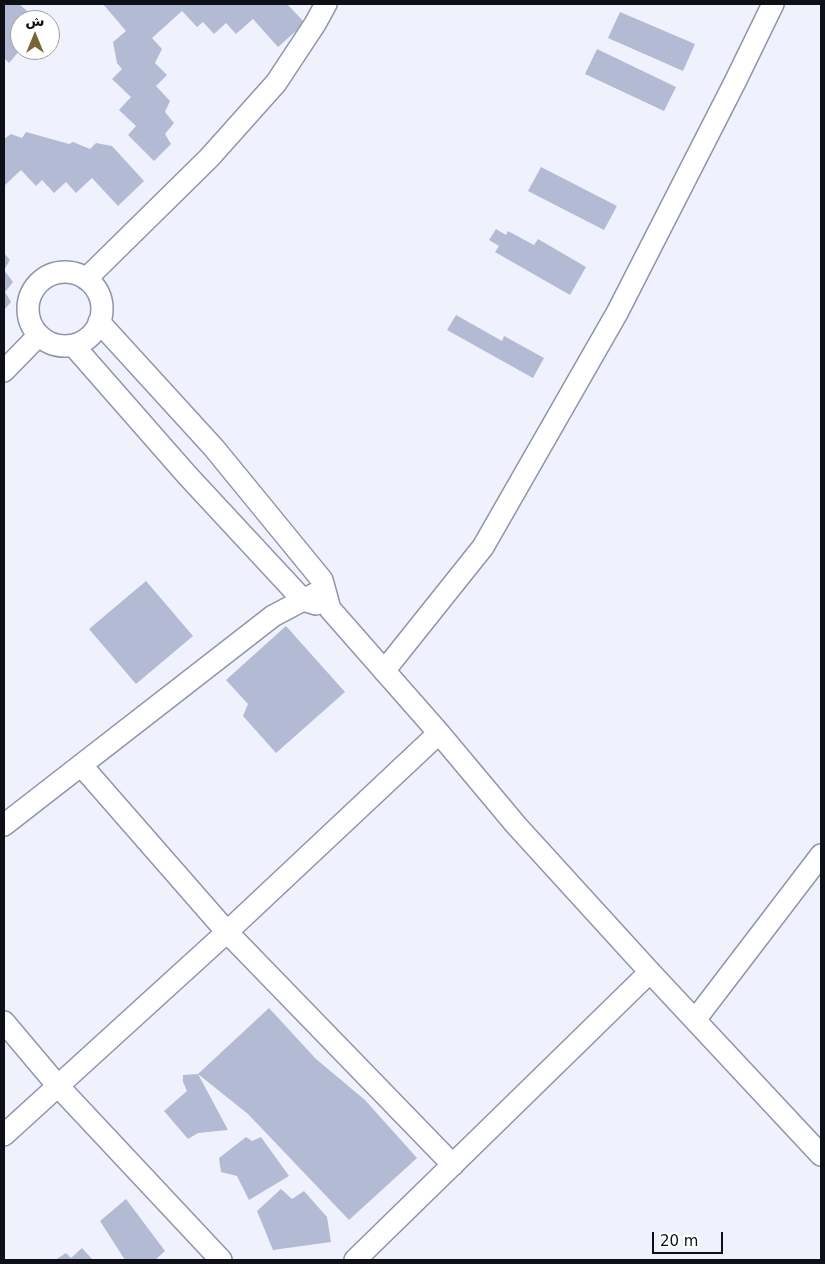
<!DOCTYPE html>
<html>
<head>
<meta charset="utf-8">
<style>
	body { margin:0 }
	#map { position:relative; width:825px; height:1264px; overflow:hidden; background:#eff2fd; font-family:"DejaVu Sans","Noto Naskh Arabic",sans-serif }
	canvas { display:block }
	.frame { position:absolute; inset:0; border:5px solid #0e1018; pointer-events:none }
	.north { position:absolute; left:10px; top:10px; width:50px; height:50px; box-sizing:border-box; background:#fff; border:1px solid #9f9fa3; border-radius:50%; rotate:0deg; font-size:14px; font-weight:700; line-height:20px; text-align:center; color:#0e1018 }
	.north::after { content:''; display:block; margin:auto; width:18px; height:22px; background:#796534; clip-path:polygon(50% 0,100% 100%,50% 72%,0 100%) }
	.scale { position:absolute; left:652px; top:1232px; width:71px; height:22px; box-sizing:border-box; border:2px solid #0e1018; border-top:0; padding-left:6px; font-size:15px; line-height:18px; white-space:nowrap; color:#0e1018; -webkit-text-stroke:4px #fff; paint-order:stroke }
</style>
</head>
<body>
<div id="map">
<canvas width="825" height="1264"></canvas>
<div class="frame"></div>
<div class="north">ش</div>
<div class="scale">20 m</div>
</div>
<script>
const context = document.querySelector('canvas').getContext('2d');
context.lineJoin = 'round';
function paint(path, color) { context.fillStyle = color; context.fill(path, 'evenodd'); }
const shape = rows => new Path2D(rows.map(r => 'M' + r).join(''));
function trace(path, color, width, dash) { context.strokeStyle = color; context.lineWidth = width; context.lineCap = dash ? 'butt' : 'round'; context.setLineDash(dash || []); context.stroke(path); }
const building = shape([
	[4,4,19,4,38,20,20,20,20,50,9,63,4,58],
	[103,4,287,4,305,23,278,47,253,19,236,34,226,23,214,34,203,22,197,27,182,11,152,38,162,49,155,63,167,75,156,86,170,101,165,112,174,123,165,134,171,144,154,161,128,135,136,126,119,110,131,97,112,79,122,69,117,63,113,42,126,31],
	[620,12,695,44,683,71,608,38],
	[597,49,676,87,664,111,585,74],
	[26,132,69,144,73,142,90,149,96,143,112,146,144,181,118,206,92,178,76,193,66,182,54,193,42,180,36,186,21,170,4,186,4,139,11,134,22,138],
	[541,167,617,206,604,230,528,191],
	[496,229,506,235,508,231,534,245,538,239,586,267,570,295,495,252,499,246,489,240],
	[4,253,10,260,4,270,13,282,5,292,11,302,4,310],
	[456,315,502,341,504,336,544,358,533,378,447,330],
	[146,581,193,636,136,684,89,629],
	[286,626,345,692,276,753,243,716,248,704,226,680],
	[269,1008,316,1059,365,1100,417,1158,349,1220,248,1114,198,1074,228,1130,198,1133,188,1139,164,1111,187,1091,183,1082,183,1075,198,1074],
	[246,1137,252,1141,261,1137,289,1176,249,1200,237,1176,221,1172,219,1158],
	[281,1189,292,1199,304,1191,327,1217,331,1242,273,1250,257,1211],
	[126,1199,165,1251,155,1260,125,1260,100,1221],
	[82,1248,93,1260,55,1260,66,1253,71,1258]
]);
const minor = shape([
	'28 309a37 37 0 1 1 74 0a37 37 0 1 1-74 0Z',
	[86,279,209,158,276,83,315,24,326,4],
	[99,322,214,448,322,580,330,609,439,733,516,825,650,972,821,1155],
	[73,345,187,475,303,600,316,604],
	[4,371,39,335],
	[384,671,483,547,617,313,735,82,773,4],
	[81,765,227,932,453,1165],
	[4,825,273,616,324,589],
	[695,1020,821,855],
	[4,1022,58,1086,221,1260],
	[4,1135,227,932,439,733],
	[355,1260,650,972]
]);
paint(building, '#b3bad3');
trace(minor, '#8e94ac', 24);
trace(minor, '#fff', 21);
</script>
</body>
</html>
